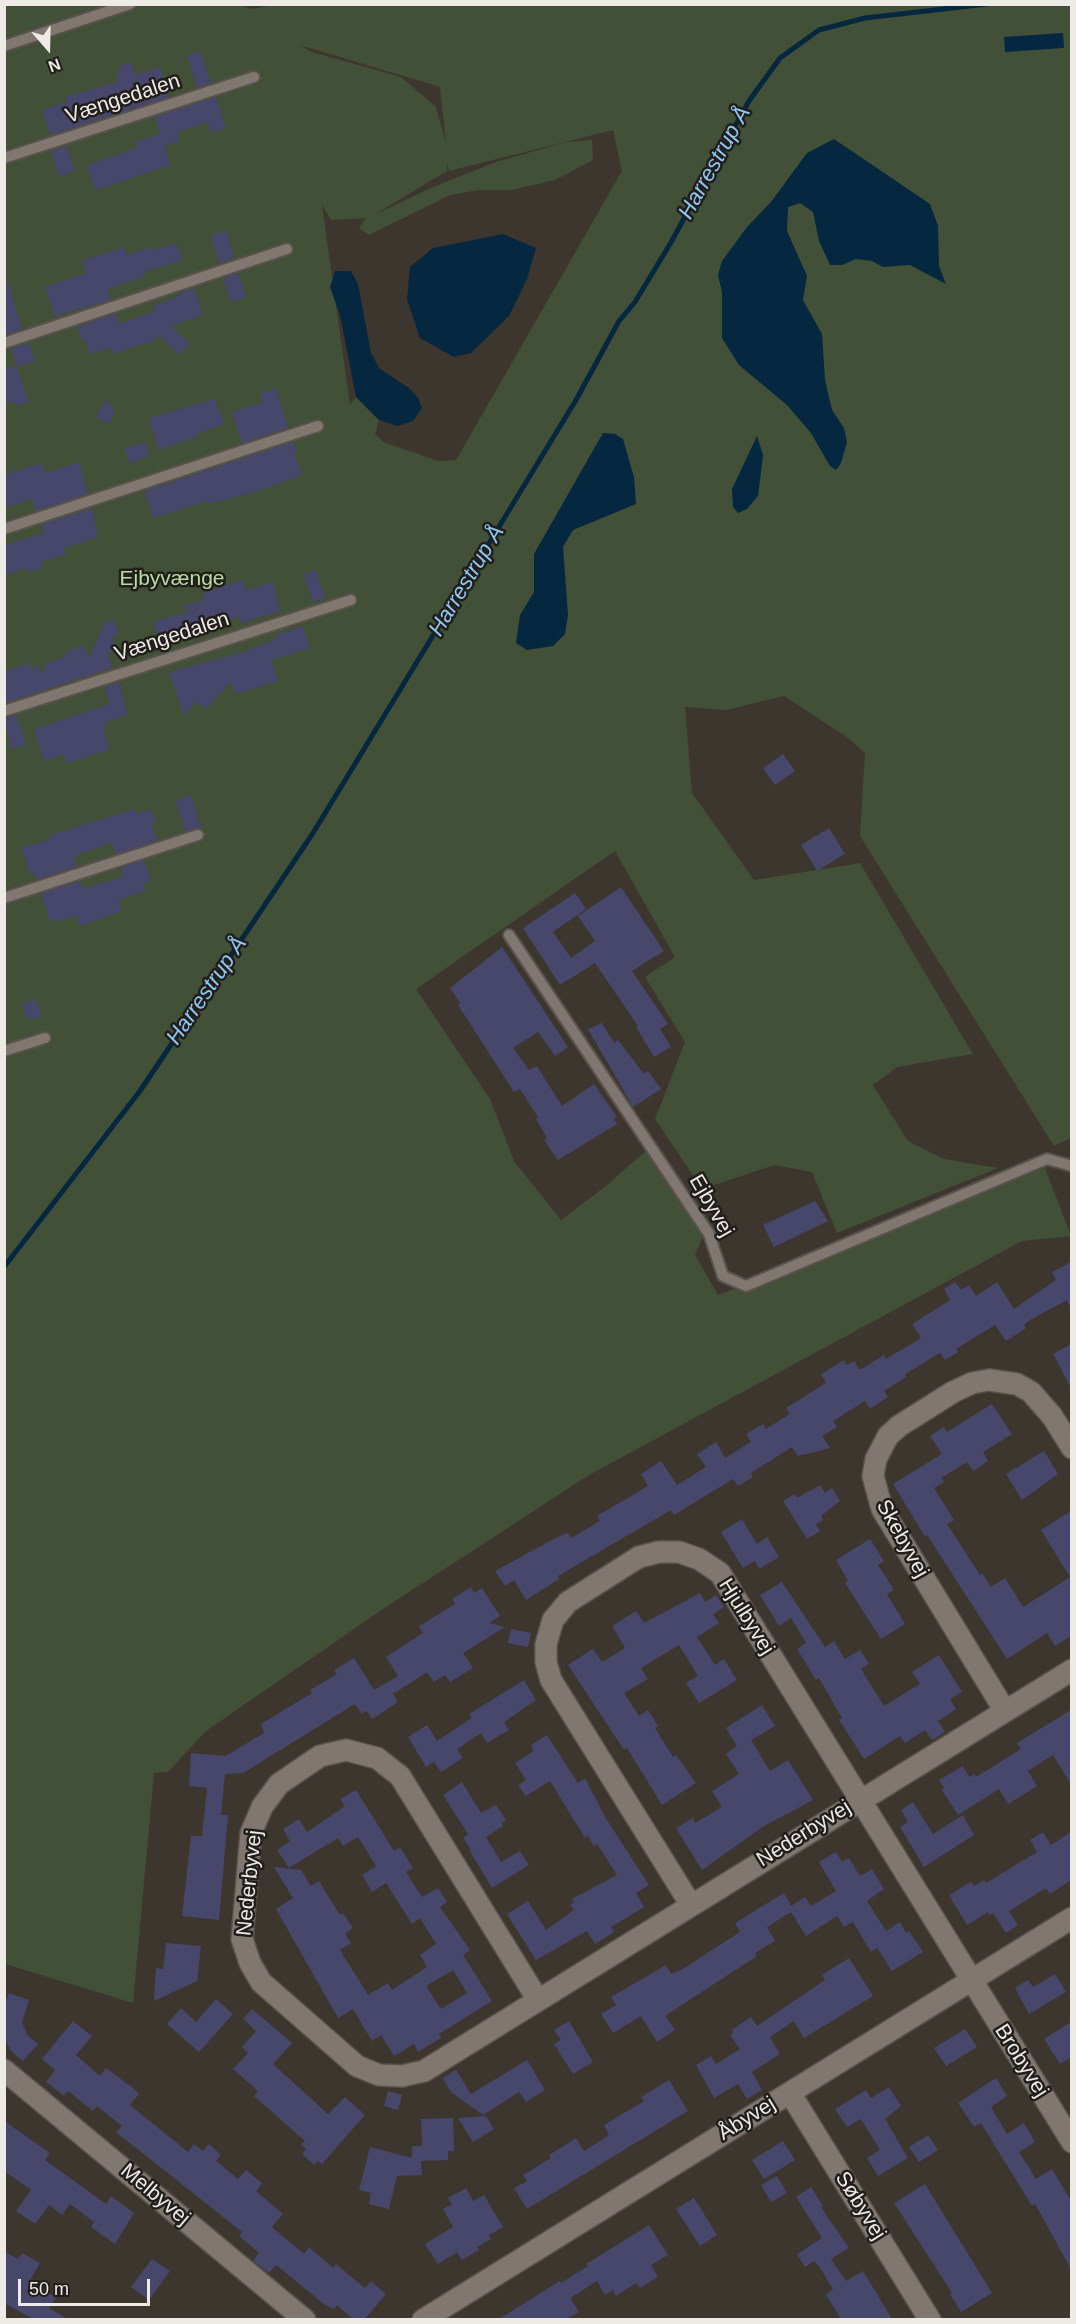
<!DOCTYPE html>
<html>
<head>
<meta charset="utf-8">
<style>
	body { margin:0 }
	#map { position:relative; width:1076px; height:2324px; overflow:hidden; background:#3d362f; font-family:Helvetica,sans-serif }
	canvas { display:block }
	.frame { position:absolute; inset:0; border:6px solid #eeeae5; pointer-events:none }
	.north { position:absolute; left:18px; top:18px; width:60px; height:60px; -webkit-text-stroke:4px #211e1b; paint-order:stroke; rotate:160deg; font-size:16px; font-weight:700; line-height:24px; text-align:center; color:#eeeae5 }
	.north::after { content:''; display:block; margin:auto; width:21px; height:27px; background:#eeeae5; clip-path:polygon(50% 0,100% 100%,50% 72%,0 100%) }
	.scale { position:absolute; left:18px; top:2279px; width:132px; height:27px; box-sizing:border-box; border:3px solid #eeeae5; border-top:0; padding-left:8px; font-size:18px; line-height:21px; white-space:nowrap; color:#eeeae5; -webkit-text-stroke:4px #211e1b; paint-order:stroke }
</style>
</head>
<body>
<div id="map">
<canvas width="1076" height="2324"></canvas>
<div class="frame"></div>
<div class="north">N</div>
<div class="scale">50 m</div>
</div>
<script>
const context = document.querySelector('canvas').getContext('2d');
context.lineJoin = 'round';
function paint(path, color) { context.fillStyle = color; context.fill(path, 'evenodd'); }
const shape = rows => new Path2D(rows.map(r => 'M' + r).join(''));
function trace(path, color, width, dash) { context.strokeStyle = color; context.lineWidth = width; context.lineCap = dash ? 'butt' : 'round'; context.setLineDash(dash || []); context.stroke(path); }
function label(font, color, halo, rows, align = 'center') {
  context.font = font + ' Helvetica,sans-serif'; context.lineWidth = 5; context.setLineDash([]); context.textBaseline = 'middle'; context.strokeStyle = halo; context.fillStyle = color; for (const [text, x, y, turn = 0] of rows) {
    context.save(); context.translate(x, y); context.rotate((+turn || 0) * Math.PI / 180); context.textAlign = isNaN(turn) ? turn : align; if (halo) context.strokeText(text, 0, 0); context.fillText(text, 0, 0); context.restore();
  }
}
const green = shape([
	[238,4,250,9,281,4,1071,5,1071,1138,1054,1146,860,836,865,753,847,737,784,696,726,710,685,707,692,793,754,880,860,863,973,1054,897,1067,873,1085,908,1141,944,1159,998,1168,837,1233,812,1172,774,1165,702,1189,655,1119,685,1042,645,977,675,957,615,851,416,989,490,1099,514,1161,561,1220,607,1185,649,1148,705,1231,695,1255,718,1295,1045,1168,1071,1236,1022,1241,589,1475,380,1611,206,1731,168,1772,154,1773,133,2003,5,1964,5,5],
	[300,45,440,87,446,143,436,107,401,77,312,52],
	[613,130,622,171,456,460,438,461,383,442,375,434,379,420,356,397,350,405,322,205,331,220,366,218,359,228,369,235,450,195,479,190,511,190,555,180,593,160,592,140,566,142,496,162,433,187,374,215,447,171,447,162,449,171]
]);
const water = shape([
	[1063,33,1064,48,1005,52,1004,37],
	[834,139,930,204,938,226,939,266,946,284,910,265,883,267,872,261,856,259,842,265,830,265,819,241,813,212,800,203,788,207,787,231,807,276,803,300,822,334,825,380,832,410,844,428,847,442,841,463,836,470,830,466,811,433,787,405,739,365,722,338,722,292,718,275,722,261,747,227,771,202,807,153],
	[503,234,536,248,527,279,509,316,471,353,454,357,420,338,407,299,410,267,433,248],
	[335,271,351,271,358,284,371,353,379,368,410,389,418,398,422,408,413,421,398,426,379,420,356,397,340,315,330,287],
	[603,433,615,434,623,439,634,477,636,504,573,530,563,547,568,615,565,634,553,646,527,650,516,643,520,615,534,592,534,554],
	[757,436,763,455,758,496,747,509,738,513,733,507,732,489]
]);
const stream = shape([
	[4,1267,140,1091,313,833,576,400,619,321,635,302,670,244,749,101,780,58,819,30,865,18,987,4]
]);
const building = shape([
	[200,51,211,83,197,88,187,55],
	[132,62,135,75,160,67,169,97,50,135,42,110,67,102,66,97,116,82,119,66],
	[216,97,226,128,211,133,208,122,177,132,180,141,164,146,170,165,95,190,87,165,137,148,135,142,160,134,155,117],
	[67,146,75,171,59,176,51,151],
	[226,230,234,257,219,264,211,235],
	[177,243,182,260,144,272,145,276,108,289,111,300,55,316,45,287,86,273,83,260,124,247,127,255,152,247,153,250],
	[238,273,246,297,231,302,223,278],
	[8,283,22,329,6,334,4,284],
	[194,288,203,315,171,326,189,344,179,355,157,334,156,340,112,354,110,347,90,355,85,339,82,341,77,327,115,314,119,324,156,311,154,305,180,296,179,293],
	[29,343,35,361,17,367,11,349],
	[16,365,29,402,16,406,14,401,4,404,4,369],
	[276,388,288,428,242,443,232,412,263,402,260,393],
	[215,399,224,424,198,433,199,436,159,450,149,418],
	[105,400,115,412,108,424,96,417],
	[145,442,149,456,129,463,125,448],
	[293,442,297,452,294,453,302,475,255,492,209,504,208,501,153,518,145,491],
	[79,462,88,494,36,511,32,499,4,508,4,475,41,463,45,473],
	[92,508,98,537,64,548,66,554,41,562,43,568,28,573,27,568,4,575,4,545,44,533,41,525],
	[316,570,325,598,313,602,303,574],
	[243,580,247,590,273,581,280,611,241,623,239,617,203,628,205,634,161,648,153,622,190,611,181,607,205,599,203,593],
	[106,619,107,622,114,620,119,635,112,637,116,650,108,653,112,668,4,703,4,672,29,663,31,669,36,667,47,673,43,665,67,656,65,652,85,645,89,658],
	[303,626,310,648,271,660,278,681,236,694,231,682,205,709,197,701,184,716,169,672,251,650,251,648,276,640,275,635],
	[119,682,128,715,105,722,106,727,103,728,109,749,66,764,64,754,44,761,34,729,110,704,104,687],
	[16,715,26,745,11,749,4,718],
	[783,754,795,771,775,785,763,768],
	[191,795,201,828,185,831,176,800],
	[135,809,137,813,152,810,156,823,151,825,157,841,116,854,111,843,74,856,76,867,37,879,34,874,30,875,22,848,51,839,50,835],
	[829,828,845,854,817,871,801,845],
	[144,860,151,881,143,883,145,891,118,900,122,911,80,926,77,916,57,922,56,919,50,921,41,894,80,881,83,889,123,877,120,868],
	[621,887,664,951,632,971,668,1024,660,1029,671,1047,654,1057,636,1027,638,1026,595,963,560,985,523,928,575,893,586,909,553,932,571,958,595,941,578,916],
	[502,947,568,1047,555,1056,538,1032,513,1048,529,1070,537,1066,562,1106,594,1084,617,1117,614,1119,617,1124,558,1160,544,1140,547,1138,536,1119,538,1117,520,1089,514,1092,458,1005,460,1003,450,988],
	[36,999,42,1017,28,1020,22,1004],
	[602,1023,614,1043,618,1040,644,1074,648,1071,661,1089,633,1107,588,1029],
	[815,1201,828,1221,774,1247,763,1225],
	[1071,1262,1071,1309,1067,1300,1030,1320,1024,1325,1026,1328,1006,1341,995,1325,956,1349,958,1352,945,1360,940,1353,905,1374,906,1377,884,1391,888,1397,870,1409,865,1401,833,1421,837,1427,822,1436,830,1448,798,1456,792,1447,751,1473,753,1477,738,1486,733,1479,674,1515,671,1510,558,1576,559,1579,526,1600,514,1580,505,1586,495,1571,559,1536,568,1533,571,1538,600,1521,597,1516,648,1486,641,1474,661,1461,677,1485,706,1467,697,1454,716,1442,725,1458,751,1442,746,1434,763,1424,766,1429,790,1414,786,1408,826,1383,821,1374,844,1360,847,1365,854,1361,860,1370,884,1355,886,1359,921,1338,912,1324,950,1300,944,1289,955,1282,961,1290,969,1285,976,1296,997,1282,1014,1309,1056,1280,1052,1272],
	[1071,1344,1071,1388,1053,1354],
	[992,1404,1012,1434,983,1452,988,1461,973,1471,967,1462,941,1478,944,1482,934,1488,954,1520,947,1524,980,1575,982,1573,991,1587,1005,1578,1023,1607,1070,1577,1041,1530,1071,1511,1071,1636,1055,1646,1047,1633,1007,1659,927,1535,925,1537,893,1484,942,1454,930,1436,944,1427,947,1432],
	[1044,1451,1058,1474,1022,1500,1006,1474],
	[820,1485,825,1493,832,1488,840,1501,821,1516,823,1520,816,1524,820,1531,807,1539,783,1501,794,1494,797,1498],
	[742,1519,757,1544,767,1537,779,1557,759,1569,755,1561,743,1568,721,1532],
	[870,1539,884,1561,878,1565,894,1590,887,1594,905,1624,881,1639,845,1583,848,1581,836,1560],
	[782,1582,825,1647,834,1641,845,1659,860,1650,869,1664,861,1669,884,1706,920,1684,912,1672,939,1655,962,1692,950,1699,956,1709,938,1721,945,1732,932,1740,925,1730,905,1743,900,1736,864,1759,839,1720,842,1718,819,1678,816,1680,797,1649,806,1643,791,1618,779,1626,760,1595],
	[471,1587,474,1593,482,1588,500,1616,489,1623,505,1627,463,1653,473,1668,450,1682,445,1675,434,1682,427,1672,393,1694,398,1702,372,1719,367,1711,362,1714,355,1704,243,1773,225,1774,221,1815,228,1815,219,1920,182,1916,191,1836,202,1836,207,1788,189,1786,191,1753,225,1756,234,1751,264,1733,261,1724,312,1693,310,1690,337,1674,334,1670,354,1658,374,1690,398,1676,386,1657,423,1633,419,1626,455,1604,452,1599],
	[700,1593,705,1602,716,1595,724,1607,713,1614,719,1623,697,1637,715,1665,724,1659,737,1680,699,1703,686,1683,698,1676,679,1645,641,1668,648,1679,624,1693,639,1716,648,1710,658,1726,655,1728,673,1757,676,1755,696,1783,662,1805,627,1748,624,1750,568,1665,593,1649,602,1662,625,1648,612,1626,636,1611,644,1623],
	[511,1629,531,1633,528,1647,508,1643],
	[524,1680,536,1700,504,1722,509,1730,487,1743,481,1733,457,1749,463,1758,441,1772,434,1762,426,1767,408,1737,427,1725,437,1741,472,1718,469,1714],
	[762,1705,775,1726,751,1740,770,1771,788,1760,813,1800,764,1826,702,1870,676,1828,693,1818,695,1823,722,1807,712,1791,739,1774,726,1754,737,1746,726,1728],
	[1071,1710,1071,1784,1053,1755,1028,1771,1037,1786,1008,1804,999,1789,958,1815,942,1790,944,1788,939,1780,963,1766,969,1777,974,1774,976,1777,1021,1749,1017,1743],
	[547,1735,578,1783,585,1778,605,1817,649,1885,636,1893,644,1907,611,1927,614,1932,595,1944,587,1931,536,1960,507,1914,528,1901,546,1930,574,1910,570,1905,574,1903,572,1899,617,1875,597,1844,594,1846,588,1836,585,1838,550,1781,526,1796,518,1785,526,1780,515,1763,534,1751,531,1745],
	[462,1782,481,1813,496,1805,506,1820,501,1823,503,1826,486,1837,501,1862,520,1851,529,1865,492,1888,470,1851,471,1850,463,1838,468,1834,443,1795],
	[356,1790,394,1851,400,1847,413,1868,406,1872,422,1897,438,1888,447,1902,440,1907,470,1950,463,1955,492,2001,439,2034,441,2038,418,2052,414,2044,394,2056,381,2035,372,2041,353,2009,338,2018,276,1909,293,1898,274,1867,301,1870,311,1886,319,1881,340,1915,343,1913,353,1928,345,1934,351,1943,340,1950,368,1995,388,1983,392,1990,427,1967,420,1955,436,1944,420,1918,412,1924,386,1883,372,1892,362,1875,376,1866,358,1837,343,1846,338,1838,289,1868,277,1850,290,1841,283,1829,299,1819,307,1832,345,1806,340,1799],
	[453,1970,467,1993,441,2009,426,1986],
	[913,1802,933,1834,963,1815,974,1835,924,1867,900,1827,908,1822,901,1810],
	[1043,1832,1051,1845,1071,1832,1071,1880,1050,1894,1046,1888,1009,1911,1018,1925,1006,1933,993,1913,989,1915,988,1912,967,1925,949,1895,971,1882,974,1886,984,1880,986,1883,1037,1852,1030,1840],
	[836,1852,842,1862,849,1858,860,1876,872,1869,884,1889,867,1901,886,1931,900,1922,906,1933,909,1931,923,1952,892,1971,877,1948,871,1952,853,1922,844,1927,837,1916,806,1936,791,1912,767,1927,775,1941,755,1953,757,1956,665,2016,675,2030,657,2042,641,2016,613,2033,601,2014,616,2005,611,1997,666,1965,671,1974,681,1970,740,1932,735,1923,784,1893,791,1906,805,1897,811,1906,836,1891,819,1862],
	[166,1943,201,1946,197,1981,154,2001,156,1968,163,1969],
	[849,1958,873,1996,804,2038,794,2021,770,2037,780,2054,752,2072,762,2090,747,2099,738,2084,714,2098,696,2065,711,2056,716,2064,740,2049,730,2035,733,2033,732,2030,751,2017,757,2026,825,1980,822,1975],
	[1055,1974,1066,1992,1029,2014,1015,1988,1028,1980,1033,1987],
	[9,1993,29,2000,22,2023,28,2036,38,2044,23,2061,11,2051,4,2038,4,2006],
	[216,1999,233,2014,199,2052,167,2024,181,2008,196,2022],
	[252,2009,292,2043,273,2064,328,2114,345,2097,365,2115,322,2164,318,2161,314,2165,302,2154,306,2149,301,2145,305,2141,254,2096,258,2091,233,2069,248,2053,242,2047,256,2031,243,2019],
	[73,2021,92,2036,76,2055,100,2076,106,2068,133,2088,139,2094,130,2105,188,2152,194,2144,203,2151,209,2144,221,2155,216,2161,238,2179,246,2170,262,2183,256,2191,283,2214,272,2227,304,2254,309,2247,333,2268,336,2264,365,2288,371,2281,386,2294,365,2319,353,2319,337,2305,334,2309,325,2305,276,2265,269,2273,253,2261,259,2253,239,2236,242,2232,116,2132,122,2126,97,2106,93,2111,68,2091,64,2096,46,2082,55,2070,42,2059],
	[569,2021,593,2062,573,2074,554,2044,561,2040,554,2030],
	[1071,2022,1071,2057,1060,2064,1044,2039],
	[965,2029,977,2047,946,2066,934,2048],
	[527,2060,545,2090,526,2102,519,2092,483,2115,451,2092,443,2078,456,2070,471,2094],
	[996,2078,1007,2096,991,2107,1007,2134,1024,2123,1035,2142,1019,2152,1036,2179,1052,2169,1071,2201,1071,2269,1035,2204,1032,2206,981,2123,974,2127,958,2103],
	[669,2080,688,2111,527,2209,514,2188,527,2181,523,2175,551,2158,549,2155,576,2138,584,2151,609,2135,604,2125,644,2101,641,2097],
	[889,2087,901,2106,885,2119,908,2158,878,2176,867,2158,880,2150,861,2119,847,2127,835,2109,866,2090,871,2098],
	[388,2091,402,2095,398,2110,384,2106],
	[486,2116,494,2129,473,2142,458,2118],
	[453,2118,454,2151,448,2151,448,2160,421,2161,422,2175,397,2176,389,2209,369,2204,371,2193,359,2190,370,2147,412,2158,412,2146,422,2146,421,2119],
	[4,2121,50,2153,45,2160,106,2204,111,2196,134,2213,115,2244,91,2227,94,2222,70,2204,62,2215,49,2205,35,2224,16,2211,31,2190,4,2171],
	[928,2135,938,2150,919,2162,909,2147],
	[783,2141,795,2160,764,2179,752,2160],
	[777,2176,787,2193,771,2202,761,2185],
	[925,2184,992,2293,961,2312,950,2294,952,2293,894,2203],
	[811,2187,823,2206,821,2207,849,2248,831,2259,846,2281,863,2271,892,2319,841,2319,826,2295,833,2289,819,2266,814,2261,805,2267,797,2254,822,2238,796,2197],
	[466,2188,473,2201,484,2195,503,2227,489,2235,491,2239,477,2247,479,2250,462,2260,457,2252,438,2264,425,2244,453,2227,443,2209,452,2204,448,2198],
	[694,2198,717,2235,700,2246,676,2209],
	[649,2225,668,2255,651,2265,658,2277,640,2288,636,2283,616,2296,613,2290,605,2295,597,2281,570,2298,579,2312,566,2319,499,2319,560,2281,561,2283,588,2266,586,2264],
	[4,2251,18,2259,22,2253,40,2263,29,2282,56,2298,49,2308,68,2319,33,2319,4,2303],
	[152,2259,170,2271,149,2300,131,2287]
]);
const service = shape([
	[4,46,130,4],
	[4,158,254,77],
	[4,343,287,249],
	[4,529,318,426],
	[4,711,351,600],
	[4,898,198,835],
	[509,935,709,1234,723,1276,746,1286,1047,1159,1072,1166],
	[4,1051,45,1038]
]);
const minor = shape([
	[1005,1711,882,1509,873,1476,876,1459,888,1436,899,1426,953,1392,972,1383,989,1380,1017,1384,1031,1392,1052,1416,1072,1448],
	[691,1905,551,1680,546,1662,546,1644,553,1620,568,1602,639,1557,659,1552,679,1552,699,1559,720,1573,1072,2142],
	[538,2000,400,1776,377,1758,346,1750,320,1756,279,1784,262,1807,251,1833,242,1939,250,1963,261,1982,357,2066,379,2075,402,2076,424,2071,1072,1670],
	[4,2070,305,2320],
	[790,2093,930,2320],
	[423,2320,1072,1918]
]);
const streetNames = [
	["Vængedalen",123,99,-18],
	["Vængedalen",172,637,-18],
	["Ejbyvej",711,1206,60],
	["Skebyvej",902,1539,61],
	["Hjulbyvej",746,1617,58],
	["Nederbyvej",804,1834,-32],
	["Nederbyvej",250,1883,-84],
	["Brobyvej",1021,2061,58],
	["Åbyvej",747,2119,-32],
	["Melbyvej",155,2195,40],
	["Søbyvej",860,2206,58]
];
const parkNames = [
	["Ejbyvænge",172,579]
];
const waterNames = [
	["Harrestrup Å",715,163,-61],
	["Harrestrup Å",467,581,-59],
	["Harrestrup Å",207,991,-56]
];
paint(green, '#415037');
paint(water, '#05273f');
trace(stream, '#05273f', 5);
paint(building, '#46476a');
trace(service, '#59524d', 14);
trace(minor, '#59524d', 24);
trace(service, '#807870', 10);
trace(minor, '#807870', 21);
label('21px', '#eeeae5', '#211e1b', streetNames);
label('21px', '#b9dda1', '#211e1b', parkNames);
label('italic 22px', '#8fc8f5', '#211e1b', waterNames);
</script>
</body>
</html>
